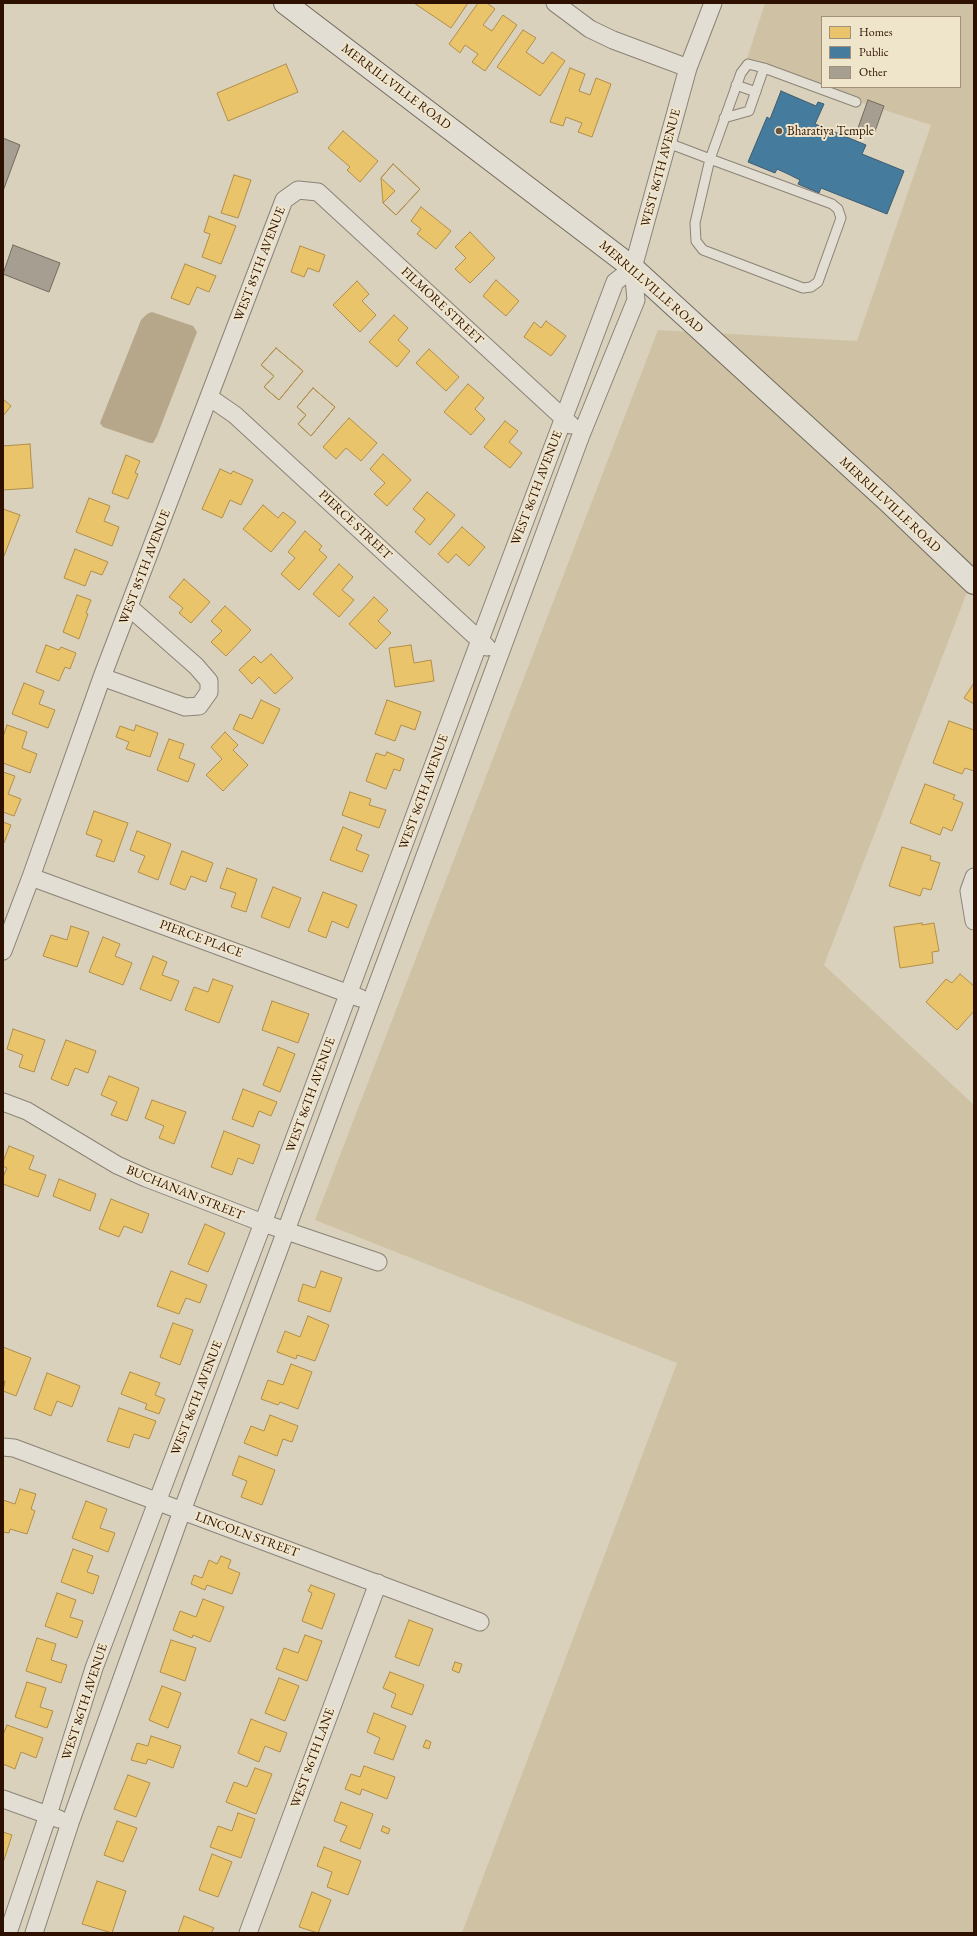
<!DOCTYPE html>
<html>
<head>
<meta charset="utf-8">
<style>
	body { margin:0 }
	#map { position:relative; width:977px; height:1936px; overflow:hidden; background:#d9d1bc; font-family:"EB Garamond",serif }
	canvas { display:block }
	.frame { position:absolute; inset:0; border:4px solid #2e1000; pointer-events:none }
	.legend { position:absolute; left:821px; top:16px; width:140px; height:72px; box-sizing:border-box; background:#efe5cb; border:1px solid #a2907a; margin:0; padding:5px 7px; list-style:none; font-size:12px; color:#2e1000 }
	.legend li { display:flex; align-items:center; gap:8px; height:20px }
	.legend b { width:20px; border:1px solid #a2907a }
</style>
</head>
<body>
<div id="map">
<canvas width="977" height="1936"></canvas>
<div class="frame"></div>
<ul class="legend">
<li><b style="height:11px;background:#e9c46a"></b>Homes</li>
<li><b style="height:11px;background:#457b9d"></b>Public</li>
<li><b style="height:11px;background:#a69e90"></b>Other</li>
</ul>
</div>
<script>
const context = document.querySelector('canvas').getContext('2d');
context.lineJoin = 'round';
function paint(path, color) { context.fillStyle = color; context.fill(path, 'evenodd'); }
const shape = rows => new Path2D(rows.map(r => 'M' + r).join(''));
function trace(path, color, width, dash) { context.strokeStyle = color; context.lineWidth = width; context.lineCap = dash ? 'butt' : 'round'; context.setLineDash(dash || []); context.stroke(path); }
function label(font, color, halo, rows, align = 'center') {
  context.font = font + ' "EB Garamond",serif'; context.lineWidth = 4; context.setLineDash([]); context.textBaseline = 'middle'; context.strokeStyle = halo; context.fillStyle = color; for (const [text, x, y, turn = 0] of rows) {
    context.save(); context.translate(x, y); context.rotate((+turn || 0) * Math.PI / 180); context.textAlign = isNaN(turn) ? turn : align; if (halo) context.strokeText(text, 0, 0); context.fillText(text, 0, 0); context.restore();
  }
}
const green = shape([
	[765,3,974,3,974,574,824,965,974,1105,974,1933,462,1933,677,1363,315,1220,658,330,857,341,931,125,745,65],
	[822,17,960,17,960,87,822,87]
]);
const water = shape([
	[152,312,193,326,197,332,157,436,153,443,150,443,103,427,100,423,141,320,147,314]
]);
const homes = shape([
	[414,3,468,3,451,28,414,3],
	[478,3,487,3,495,9,483,25,492,31,503,15,517,25,485,71,472,62,478,54,465,45,460,53,449,44,478,3],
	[523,30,536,38,526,52,543,64,552,52,565,61,540,96,497,67,523,30],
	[286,64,298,92,228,121,217,93,286,64],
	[570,68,585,74,579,91,590,95,596,78,611,84,592,137,578,132,582,123,566,117,563,126,550,122,570,68],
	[343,131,378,161,360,182,347,170,350,167,328,148,343,131],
	[393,164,420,189,396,215,383,203,381,178,393,164],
	[393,164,420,189,396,215,383,203,395,191,381,178,393,164],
	[234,175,251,180,238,218,221,213,234,175],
	[421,207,451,231,436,249,417,234,421,229,411,221,421,207],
	[209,216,236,226,221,264,202,257,210,234,204,232,209,216],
	[470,232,495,258,470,283,455,269,466,258,455,247,470,232],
	[300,246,325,255,319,272,308,268,304,277,291,272,300,246],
	[185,264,216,276,209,292,197,287,189,305,171,298,185,264],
	[496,280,519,301,506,316,483,296,496,280],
	[357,281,369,294,362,301,376,315,360,332,333,305,357,281],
	[394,315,408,328,398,340,410,351,397,367,369,342,394,315],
	[546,321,566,336,551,356,524,337,534,322,541,328,546,321],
	[276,348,303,371,279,400,264,387,274,376,261,365,276,348],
	[276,348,303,371,279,400,264,387,274,376,261,365,276,348],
	[429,349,459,377,446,391,416,363,429,349],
	[468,384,484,398,475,409,485,419,471,435,444,412,468,384],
	[313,388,335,407,311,436,298,424,306,415,297,407,313,388],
	[313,388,335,407,311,436,298,424,306,415,297,407,313,388],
	[3,399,11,406,3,416,3,399],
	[349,418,377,443,361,461,346,448,336,459,323,447,349,418],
	[505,421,518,431,509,442,522,453,510,468,484,447,505,421],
	[30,444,33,488,3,490,3,446,30,444],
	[383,454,411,480,387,506,374,494,385,483,370,469,383,454],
	[126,455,140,461,135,473,138,474,128,499,112,493,126,455],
	[220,469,231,474,233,471,253,480,241,505,230,500,222,518,202,509,220,469],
	[427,492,455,515,430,545,415,532,425,519,413,509,427,492],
	[89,498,110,506,104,521,119,527,112,546,76,532,89,498],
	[263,505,278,518,283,512,296,522,271,552,243,529,263,505],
	[3,509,20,515,4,556,3,556,3,509],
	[462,527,485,547,469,566,456,554,448,563,438,554,462,527],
	[305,531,322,546,319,550,327,557,299,590,281,574,295,558,288,552,305,531],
	[75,549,108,562,102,575,91,571,85,586,64,578,75,549],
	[339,564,353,577,342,590,354,600,339,617,313,594,339,564],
	[184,579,210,602,191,623,179,613,183,608,169,597,184,579],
	[77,595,91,600,86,613,88,614,79,639,63,632,77,595],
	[374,597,388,610,378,621,391,633,376,649,349,624,374,597],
	[225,606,251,630,226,656,211,642,222,631,211,621,225,606],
	[46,645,59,650,61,647,76,653,70,669,65,667,59,681,36,672,46,645],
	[411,645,414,663,431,660,434,681,395,687,389,648,411,645],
	[271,654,293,678,275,694,259,677,252,684,239,670,254,656,261,663,271,654],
	[24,683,44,691,39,704,55,710,48,728,12,714,24,683],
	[974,683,974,704,964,698,974,683],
	[261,700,280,709,263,744,233,729,240,714,252,719,261,700],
	[387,700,421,712,415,730,401,725,395,741,375,734,387,700],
	[949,721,974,730,974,771,965,768,962,774,933,763,949,721],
	[7,725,27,732,22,748,37,754,30,773,3,763,3,737,7,725],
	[136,725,158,733,150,757,126,749,129,742,116,737,120,726,134,731,136,725],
	[225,732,238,745,233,750,248,765,223,791,206,775,222,759,211,747,225,732],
	[169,739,184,744,179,758,195,764,188,782,157,770,169,739],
	[387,752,404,759,400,771,394,769,386,789,366,781,376,753,385,756,387,752],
	[3,772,15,776,8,794,21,799,14,816,3,812,3,772],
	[925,784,955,795,953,799,963,803,952,831,943,827,940,835,910,823,925,784],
	[350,792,371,799,369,805,386,810,379,828,342,815,350,792],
	[94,811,128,823,114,862,96,856,102,840,86,834,94,811],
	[3,822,11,825,4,843,3,843,3,822],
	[343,827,362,835,356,850,369,855,362,872,330,860,343,827],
	[137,831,171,844,158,880,138,872,145,856,130,850,137,831],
	[902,847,931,856,930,860,940,863,931,890,923,888,920,896,889,886,902,847],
	[182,851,213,863,206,882,191,876,185,890,170,884,182,851],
	[227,868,257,879,246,912,231,907,236,893,220,888,227,868],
	[273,887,301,898,289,928,261,917,273,887],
	[323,892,357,905,348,928,332,921,326,938,308,931,323,892],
	[922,923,922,925,934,923,939,951,932,952,933,963,900,968,894,927,922,923],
	[71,926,89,932,77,967,43,956,51,935,67,940,71,926],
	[103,937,120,944,115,956,132,963,123,985,89,972,103,937],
	[153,956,167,962,162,975,179,981,171,1001,140,989,153,956],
	[960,974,974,986,974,1011,957,1030,926,1002,946,979,952,983,960,974],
	[213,979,233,986,219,1023,185,1010,194,987,208,992,213,979],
	[272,1001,309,1014,298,1043,262,1030,272,1001],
	[13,1029,45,1040,34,1072,19,1067,23,1055,7,1049,13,1029],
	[66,1040,96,1051,88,1073,75,1068,68,1086,51,1079,66,1040],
	[278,1047,295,1054,280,1092,263,1085,278,1047],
	[109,1076,139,1088,127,1121,111,1115,117,1102,101,1095,109,1076],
	[243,1089,277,1102,271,1116,259,1111,253,1127,232,1119,243,1089],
	[152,1100,186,1112,174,1144,159,1138,164,1126,145,1118,152,1100],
	[224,1131,260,1145,253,1164,238,1158,232,1175,211,1167,224,1131],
	[9,1146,34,1156,29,1169,46,1175,38,1197,3,1184,3,1177,7,1168,3,1166,3,1162,9,1146],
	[59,1179,96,1194,90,1211,53,1196,59,1179],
	[111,1199,149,1214,142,1233,124,1226,119,1237,99,1229,111,1199],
	[205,1224,225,1233,208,1272,188,1264,205,1224],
	[171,1271,207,1285,200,1303,186,1298,179,1314,157,1306,171,1271],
	[321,1271,342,1278,330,1312,298,1301,303,1284,315,1288,321,1271],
	[308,1316,329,1325,315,1361,297,1355,296,1359,277,1352,285,1331,300,1337,308,1316],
	[173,1323,193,1330,180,1365,160,1357,173,1323],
	[3,1347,31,1358,16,1396,3,1391,5,1381,3,1381,3,1347],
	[291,1364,312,1372,298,1409,280,1402,278,1405,261,1399,268,1380,283,1385,291,1364],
	[130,1372,160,1383,155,1395,165,1399,159,1414,145,1409,147,1404,121,1394,130,1372],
	[47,1373,80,1386,72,1407,57,1401,51,1416,34,1409,47,1373],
	[119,1408,156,1421,149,1439,134,1434,129,1448,107,1441,119,1408],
	[270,1415,298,1426,292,1442,283,1439,277,1456,244,1443,251,1426,264,1431,270,1415],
	[239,1456,275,1470,262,1505,241,1497,247,1481,232,1475,239,1456],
	[20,1489,36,1494,31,1509,35,1511,27,1534,10,1529,9,1533,3,1532,3,1500,15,1504,20,1489],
	[86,1501,107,1509,100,1528,115,1533,108,1552,72,1538,86,1501],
	[73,1549,93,1556,87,1572,99,1576,93,1594,61,1582,73,1549],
	[221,1556,231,1560,228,1568,240,1573,232,1594,207,1585,205,1590,191,1584,194,1575,202,1578,209,1560,217,1564,221,1556],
	[311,1585,335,1594,322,1629,302,1621,312,1593,308,1591,311,1585],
	[57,1593,76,1600,70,1617,83,1621,77,1638,45,1626,57,1593],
	[203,1599,224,1607,210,1642,193,1635,192,1638,173,1630,180,1611,196,1617,203,1599],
	[409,1620,433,1629,419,1666,395,1657,409,1620],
	[305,1635,322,1641,307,1681,276,1669,284,1648,298,1653,305,1635],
	[37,1638,56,1644,51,1660,67,1665,61,1683,26,1671,37,1638],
	[171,1640,196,1648,185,1681,160,1672,171,1640],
	[455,1662,462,1664,459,1673,452,1670,455,1662],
	[390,1672,424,1685,412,1715,391,1707,396,1694,383,1688,390,1672],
	[279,1678,299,1686,285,1721,265,1713,279,1678],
	[27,1682,46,1688,40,1707,53,1711,47,1728,15,1717,27,1682],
	[162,1686,181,1693,168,1728,149,1720,162,1686],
	[374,1713,406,1726,393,1760,374,1753,380,1738,367,1732,374,1713],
	[251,1719,287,1733,280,1752,265,1746,259,1762,238,1753,251,1719],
	[7,1725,43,1738,36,1758,21,1752,15,1769,3,1764,3,1735,7,1725],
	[151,1736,181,1746,173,1768,148,1759,146,1764,131,1760,137,1743,148,1746,151,1736],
	[426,1740,431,1742,429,1749,423,1747,426,1740],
	[364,1766,395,1777,387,1799,362,1789,360,1795,345,1789,351,1774,360,1777,364,1766],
	[255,1768,272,1774,256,1814,226,1802,234,1782,247,1787,255,1768],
	[128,1775,150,1783,136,1817,114,1809,128,1775],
	[341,1802,373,1814,360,1849,340,1841,347,1826,334,1821,341,1802],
	[238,1813,255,1819,241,1858,210,1847,218,1826,232,1831,238,1813],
	[117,1821,137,1828,123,1862,104,1855,117,1821],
	[383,1826,390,1829,388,1834,381,1831,383,1826],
	[3,1832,12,1835,3,1863,3,1832],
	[324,1847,361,1861,348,1895,327,1887,332,1872,317,1866,324,1847],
	[212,1854,232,1862,218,1897,199,1890,212,1854],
	[97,1881,126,1891,112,1933,82,1924,97,1881],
	[312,1892,331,1900,318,1933,299,1927,312,1892],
	[184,1916,214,1928,211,1933,178,1933,184,1916]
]);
const public = shape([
	[781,91,816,106,818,102,824,104,815,124,866,145,862,154,904,171,887,214,821,188,819,193,798,184,800,180,788,174,777,169,775,173,748,162,767,117,770,119,781,91]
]);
const building = shape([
	[868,100,884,106,874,134,858,128,868,100],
	[3,138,20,145,3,191,3,138],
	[13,245,60,263,49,292,3,274,13,245]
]);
const lane = shape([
	[736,85,756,92],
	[724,118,749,111,764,68,856,102],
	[668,143,710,159,741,73,748,64,764,68],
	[710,159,832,204,838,209,841,218,818,282,811,287,803,288,703,250,696,241,695,223,710,159]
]);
const street = shape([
	[555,3,590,29,613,40,688,68],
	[209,397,235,415,487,647],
	[102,677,185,707,199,706,209,692,209,681,196,666,129,607],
	[31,877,360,998],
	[974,877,969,891,974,921],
	[3,951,31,877,102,677,284,200,298,190,318,192,571,425],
	[3,1102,27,1111,117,1165,146,1178,263,1223,378,1262],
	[3,1447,14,1448,480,1622],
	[3,1799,59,1819],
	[8,1933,48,1815,94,1668,263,1223,480,640,615,282,633,268],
	[34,1933,70,1823,182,1511,581,435,636,300,633,268,688,68,713,3],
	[248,1933,378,1583]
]);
const secondary = shape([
	[285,3,633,268,889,502,974,583]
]);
const markers = [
	[779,131,4,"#6a5442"]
];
const streetNames = [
	["MERRILLVILLE ROAD",396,87,37],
	["WEST 86TH AVENUE",661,168,-75],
	["WEST 85TH AVENUE",260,264,-69],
	["MERRILLVILLE ROAD",651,287,41],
	["FILMORE STREET",442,306,43],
	["WEST 86TH AVENUE",537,488,-69],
	["MERRILLVILLE ROAD",890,505,43],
	["PIERCE STREET",355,525,43],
	["WEST 85TH AVENUE",145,567,-69],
	["WEST 86TH AVENUE",424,792,-70],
	["PIERCE PLACE",201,939,20],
	["WEST 86TH AVENUE",311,1095,-70],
	["BUCHANAN STREET",185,1193,22],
	["WEST 86TH AVENUE",197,1398,-69],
	["LINCOLN STREET",247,1535,20],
	["WEST 86TH AVENUE",85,1702,-72],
	["WEST 86TH LANE",313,1758,-70]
];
const poiNames = [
	["Bharatiya Temple",787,131]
];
paint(green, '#cfc2a4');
paint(water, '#b6a68a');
paint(homes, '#e9c46a');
trace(homes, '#b18e4a', 1);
paint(public, '#457b9d');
trace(public, '#3e5b6e', 1);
paint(building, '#a69e90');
trace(building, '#736a5d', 1);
trace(lane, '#8b8376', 11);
trace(street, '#8b8376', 19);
trace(secondary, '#736a5d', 24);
trace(lane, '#e2ded3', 9);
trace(street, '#e2ded3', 17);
trace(secondary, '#e2ded3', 22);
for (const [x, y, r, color] of markers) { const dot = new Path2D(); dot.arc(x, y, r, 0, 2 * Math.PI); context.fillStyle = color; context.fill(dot); trace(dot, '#efe5cb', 1.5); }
label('13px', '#2e1000', '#efe5cb', streetNames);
label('13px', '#2e1000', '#efe5cb', poiNames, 'left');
</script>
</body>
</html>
